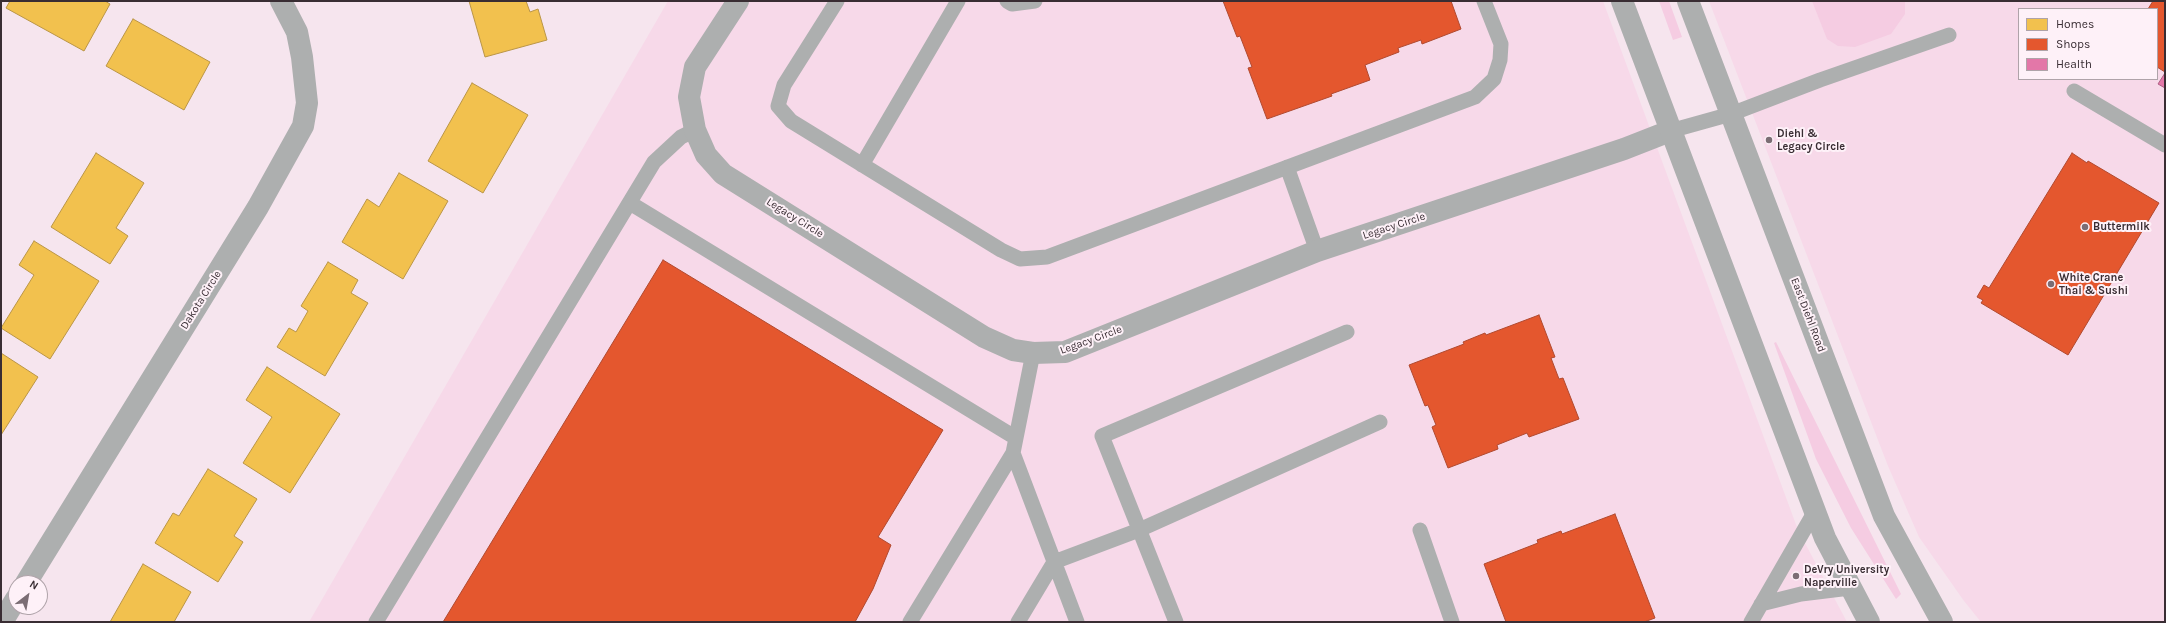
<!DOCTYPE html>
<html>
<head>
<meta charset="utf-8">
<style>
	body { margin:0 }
	#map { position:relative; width:2166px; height:623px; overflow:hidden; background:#f6e5ee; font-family:Karla,sans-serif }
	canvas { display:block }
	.frame { position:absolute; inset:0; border:2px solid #392d33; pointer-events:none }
	.legend { position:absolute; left:2018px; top:8px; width:140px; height:72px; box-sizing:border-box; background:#fef1f8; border:1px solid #afa3a9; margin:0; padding:5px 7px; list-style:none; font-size:12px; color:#392d33 }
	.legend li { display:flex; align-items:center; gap:8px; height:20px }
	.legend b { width:20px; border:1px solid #afa3a9 }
	.north { position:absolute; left:8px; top:575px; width:40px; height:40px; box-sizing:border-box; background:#fef1f8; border:1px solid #afa3a9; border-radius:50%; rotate:31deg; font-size:11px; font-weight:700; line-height:16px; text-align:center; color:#392d33 }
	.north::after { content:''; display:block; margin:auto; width:14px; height:18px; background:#7b6d74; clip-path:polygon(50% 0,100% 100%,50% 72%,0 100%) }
</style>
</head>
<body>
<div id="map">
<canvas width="2166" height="623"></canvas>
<div class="frame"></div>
<ul class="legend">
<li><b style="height:11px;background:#f2c14e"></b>Homes</li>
<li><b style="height:11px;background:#e4572e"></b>Shops</li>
<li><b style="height:11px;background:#e377a8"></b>Health</li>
</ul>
<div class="north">N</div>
</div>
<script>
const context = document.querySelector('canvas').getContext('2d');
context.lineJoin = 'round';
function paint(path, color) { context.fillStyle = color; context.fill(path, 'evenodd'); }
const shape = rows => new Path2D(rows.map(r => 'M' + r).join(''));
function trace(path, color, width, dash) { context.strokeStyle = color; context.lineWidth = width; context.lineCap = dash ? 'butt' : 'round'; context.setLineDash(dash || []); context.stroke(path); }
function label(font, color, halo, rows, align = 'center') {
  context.font = font + ' Karla,sans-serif'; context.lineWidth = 4; context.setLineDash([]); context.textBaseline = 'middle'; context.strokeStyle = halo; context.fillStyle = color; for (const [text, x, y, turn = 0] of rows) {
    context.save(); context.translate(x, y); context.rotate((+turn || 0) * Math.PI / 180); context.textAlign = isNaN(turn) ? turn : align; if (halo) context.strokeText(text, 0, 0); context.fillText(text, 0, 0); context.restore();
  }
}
const built = shape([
	[668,1,1603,1,1798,530,1847,622,309,622],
	[1709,1,2165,1,2165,622,1981,622,1964,601,1919,537,1888,466],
	[2019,9,2157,9,2157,79,2019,79]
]);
const green = shape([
	[1659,1,1669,1,1682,37,1673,40],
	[1812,1,1905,1,1905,14,1891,34,1855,47,1838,46,1827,39],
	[1776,342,1901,594,1896,599,1851,528,1816,459,1774,343]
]);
const homes = shape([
	[10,1,105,1,110,4,84,51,6,8,10,1],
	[469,1,526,1,530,12,538,9,547,40,485,57,469,1],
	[133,19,210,62,184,110,106,66,133,19],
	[472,83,528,115,483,193,428,161,472,83],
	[96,153,144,183,116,228,128,236,110,264,51,227,96,153],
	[399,173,448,201,403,279,342,242,367,199,379,207,399,173],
	[34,241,99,281,50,359,1,328,34,275,19,265,34,241],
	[328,262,358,280,351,293,368,303,325,376,277,347,289,328,296,332,308,311,301,306,328,262],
	[1,353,38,377,1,435,1,353],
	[267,367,340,414,290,493,243,463,272,417,246,400,267,367],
	[208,469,257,499,234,536,243,542,218,582,155,543,173,513,179,516,208,469],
	[143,564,191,592,174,622,110,622,143,564]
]);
const shops = shape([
	[1223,1,1451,1,1461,29,1422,44,1421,40,1398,48,1399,52,1365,65,1370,80,1331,94,1332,96,1267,119,1248,68,1252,67,1240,36,1237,37,1223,1],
	[2153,1,2165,1,2165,72,2157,67,2157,9,2148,9,2153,1],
	[2072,153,2087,163,2088,161,2159,203,2068,355,1981,303,1983,300,1977,297,1984,285,1989,288,2072,153],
	[663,260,943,430,878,537,891,545,873,589,855,622,443,622,663,260],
	[1539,315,1555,357,1551,358,1559,379,1563,378,1579,419,1529,437,1527,433,1497,445,1498,449,1448,468,1432,427,1436,425,1428,405,1425,406,1409,365,1464,344,1463,342,1485,333,1486,335,1539,315],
	[1615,514,1655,618,1644,622,1506,622,1484,564,1538,543,1537,540,1561,531,1562,534,1615,514]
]);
const health = shape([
	[2165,73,2165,88,2158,84,2165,73]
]);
const service = shape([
	[837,1,784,85,778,106,791,121,1001,250,1020,259,1047,257,1475,97,1494,79,1500,60,1501,44,1484,1],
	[1007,1,1012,4,1035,1],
	[2074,91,2165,145],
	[1670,131,1731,114,1820,80,1949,35],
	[862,165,958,1],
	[1287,167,1317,251],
	[630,203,1016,438],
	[1033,353,1013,453,1077,622],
	[1420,530,1452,622],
	[1761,604,1801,594,1850,588],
	[376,622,654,162,681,137,695,130],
	[910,622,1013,453],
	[1018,622,1054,562,1139,530,1380,422],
	[1176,622,1102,436,1347,332],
	[1751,622,1815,511]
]);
const minor = shape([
	[738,1,695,67,689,97,695,130,706,155,723,174,984,337,1013,350,1033,353,1065,352,1317,251,1624,149,1670,131],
	[26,583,258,207,303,126,307,103,302,57,297,32,281,1],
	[2,622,16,599]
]);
const tertiary = shape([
	[1622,1,1825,538,1869,622],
	[1688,1,1884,516,1942,622]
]);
const markers = [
	[1769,140,4,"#7b6d74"],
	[2085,227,4,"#7b6d74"],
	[2051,284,4,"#7b6d74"],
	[1796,576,4,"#7b6d74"]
];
const poiNames = [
	["Diehl &",1777,134],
	["Legacy Circle",1777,147],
	["Buttermilk",2093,227],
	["White Crane",2059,278],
	["Thai & Sushi",2059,291],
	["DeVry University",1804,570],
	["Naperville",1804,583]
];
const streetNames = [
	["Legacy Circle",795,218,32],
	["Legacy Circle",1394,226,-18],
	["Dakota Circle",201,300,-58],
	["East Diehl Road",1808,315,69],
	["Legacy Circle",1091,340,-20]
];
paint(built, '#f7d9e9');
paint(green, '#f5cce2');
paint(homes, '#f2c14e');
trace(homes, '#ba9546', 1);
paint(shops, '#e4572e');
trace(shops, '#b14a30', 1);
paint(health, '#e377a8');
trace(health, '#b06185', 1);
trace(service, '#adafaf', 15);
trace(minor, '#adafaf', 22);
trace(tertiary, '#adafaf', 22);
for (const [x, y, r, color] of markers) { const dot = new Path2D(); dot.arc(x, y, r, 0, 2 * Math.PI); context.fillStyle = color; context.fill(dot); trace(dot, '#fef1f8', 1.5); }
label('bold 11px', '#392d33', '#fef1f8', poiNames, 'left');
label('11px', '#392d33', '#fef1f8', streetNames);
</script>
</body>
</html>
